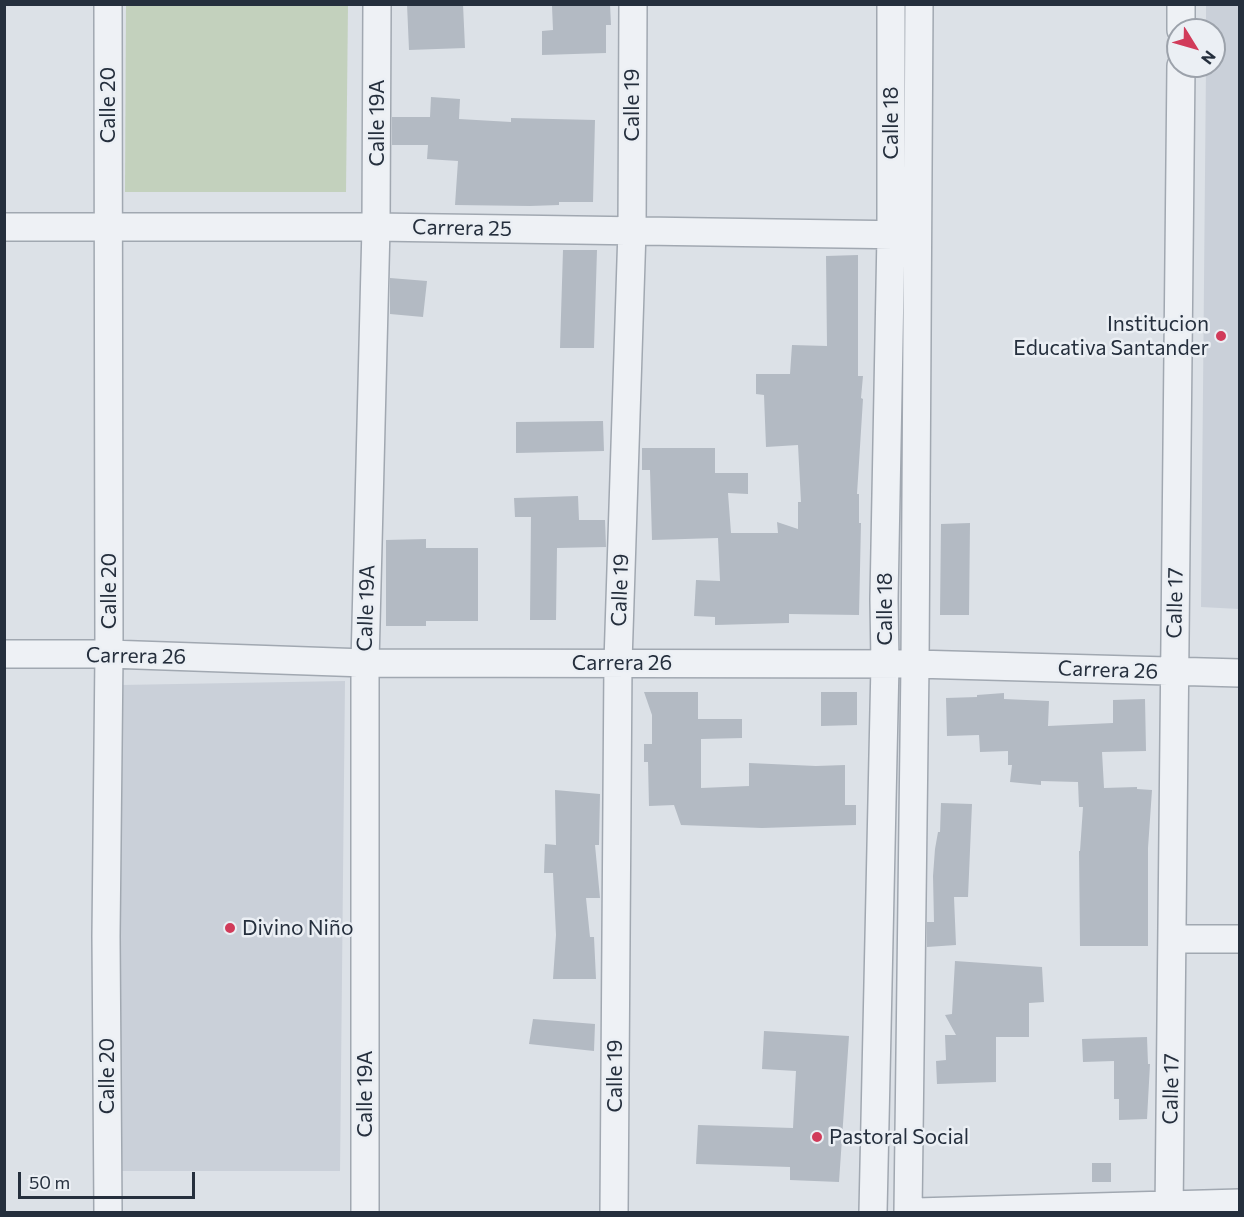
<!DOCTYPE html>
<html>
<head>
<meta charset="utf-8">
<style>
	body { margin:0 }
	#map { position:relative; width:1244px; height:1217px; overflow:hidden; background:#dce1e7; font-family:Commissioner,sans-serif }
	canvas { display:block }
	.frame { position:absolute; inset:0; border:6px solid #252f3d; pointer-events:none }
	.north { position:absolute; left:1166px; top:18px; width:60px; height:60px; box-sizing:border-box; background:#ebeff4; border:2px solid #9ca2ab; border-radius:50%; rotate:127deg; font-size:16px; font-weight:700; line-height:24px; text-align:center; color:#252f3d }
	.north::after { content:''; display:block; margin:auto; width:21px; height:27px; background:#d13b5a; clip-path:polygon(50% 0,100% 100%,50% 72%,0 100%) }
	.scale { position:absolute; left:18px; top:1172px; width:177px; height:27px; box-sizing:border-box; border:3px solid #252f3d; border-top:0; padding-left:8px; font-size:18px; line-height:21px; white-space:nowrap; color:#252f3d; -webkit-text-stroke:4px #ebeff4; paint-order:stroke }
</style>
</head>
<body>
<div id="map">
<canvas width="1244" height="1217"></canvas>
<div class="frame"></div>
<div class="north">N</div>
<div class="scale">50 m</div>
</div>
<script>
const context = document.querySelector('canvas').getContext('2d');
context.lineJoin = 'round';
function paint(path, color) { context.fillStyle = color; context.fill(path, 'evenodd'); }
const shape = rows => new Path2D(rows.map(r => 'M' + r).join(''));
function trace(path, color, width, dash) { context.strokeStyle = color; context.lineWidth = width; context.lineCap = dash ? 'butt' : 'round'; context.setLineDash(dash || []); context.stroke(path); }
function label(font, color, halo, rows, align = 'center') {
  context.font = font + ' Commissioner,sans-serif'; context.lineWidth = 5; context.setLineDash([]); context.textBaseline = 'middle'; context.strokeStyle = halo; context.fillStyle = color; for (const [text, x, y, turn = 0] of rows) {
    context.save(); context.translate(x, y); context.rotate((+turn || 0) * Math.PI / 180); context.textAlign = isNaN(turn) ? turn : align; if (halo) context.strokeText(text, 0, 0); context.fillText(text, 0, 0); context.restore();
  }
}
const built = shape([
	[1206,5,1239,5,1239,609,1201,607,1206,66,1214,66,1214,30,1206,30],
	[345,681,340,1171,116,1171,121,685]
]);
const green = shape([
	[126,5,348,5,346,192,125,192]
]);
const building = shape([
	[407,4,463,4,465,48,409,50],
	[610,4,611,25,606,25,606,53,542,55,542,31,553,30,552,6],
	[431,97,460,99,459,119,511,122,511,118,595,120,593,202,559,202,559,205,530,206,455,205,458,161,427,159,428,145,392,145,392,117,430,117],
	[563,250,597,250,594,348,560,348],
	[858,255,858,376,863,376,861,398,863,399,857,494,859,494,859,523,861,523,859,615,789,614,789,623,715,625,715,617,694,616,696,580,720,581,718,538,652,540,650,470,642,470,642,448,715,448,715,473,748,473,748,494,728,493,731,533,778,533,777,522,798,529,798,502,801,502,798,445,766,447,764,395,756,394,756,374,790,374,792,345,827,346,826,256],
	[390,278,427,281,423,317,390,314],
	[603,421,604,451,516,453,516,422],
	[578,496,579,520,605,520,606,547,557,548,556,620,530,620,531,517,515,517,514,498],
	[970,523,969,615,940,615,941,524],
	[426,539,426,548,478,548,478,621,426,621,426,626,386,626,386,540],
	[644,692,698,692,698,719,742,719,742,738,701,739,701,788,749,786,749,763,816,766,845,765,845,805,856,805,856,825,762,828,681,825,674,805,649,806,648,762,644,762,644,744,652,744,652,715],
	[821,692,857,692,857,725,821,726],
	[1004,693,1004,699,1049,701,1048,726,1113,723,1113,700,1145,699,1146,751,1102,752,1104,788,1137,787,1137,789,1152,790,1148,848,1148,946,1080,946,1079,851,1080,851,1083,807,1079,807,1078,782,1041,781,1041,785,1010,782,1012,765,1008,765,1008,751,980,752,979,735,947,736,946,698,977,697,977,695],
	[555,790,600,794,599,845,595,845,600,898,586,898,590,937,594,937,596,979,553,979,556,935,553,873,544,873,545,844,556,845],
	[941,803,972,804,968,897,954,897,956,945,927,947,927,922,934,922,933,876,935,849,938,832,940,832],
	[955,961,1042,967,1044,1002,1029,1003,1029,1037,996,1037,996,1082,937,1084,936,1061,946,1060,945,1035,956,1035,945,1015,952,1014],
	[533,1019,595,1024,594,1051,529,1044],
	[764,1031,849,1036,839,1182,790,1180,790,1167,696,1164,698,1125,793,1128,796,1071,762,1069],
	[1147,1037,1148,1064,1150,1064,1147,1119,1119,1120,1119,1099,1114,1099,1114,1061,1083,1062,1082,1039],
	[1092,1163,1111,1163,1111,1182,1092,1182]
]);
const minor = shape([
	[1181,30,1181,4],
	[4,227,376,227,909,235],
	[4,654,109,654,365,663,915,664,1240,673],
	[1172,939,1240,939],
	[108,1212,106,936,109,654,108,4],
	[365,1212,365,663,376,227,377,4],
	[614,1212,618,662,632,230,633,4],
	[873,1212,885,664,884,599,891,235,891,4],
	[908,1212,915,664,919,4],
	[916,1212,1240,1203],
	[1169,1212,1181,66]
]);
const markers = [
	[1221,336,6,"#d13b5a"],
	[230,928,6,"#d13b5a"],
	[817,1137,6,"#d13b5a"]
];
const streetNames = [
	["Calle 20",108,105,-90],
	["Calle 19",632,105,-90],
	["Calle 19A",377,123,-90],
	["Calle 18",891,123,-90],
	["Carrera 25",462,228,1],
	["Calle 19",620,590,-88],
	["Calle 20",109,591,-90],
	["Calle 17",1175,603,-89],
	["Calle 19A",366,608,-88],
	["Calle 18",885,609,-90],
	["Carrera 26",136,656,1],
	["Carrera 26",622,663],
	["Carrera 26",1108,670,2],
	["Calle 20",107,1076,-90],
	["Calle 19",615,1076,-90],
	["Calle 17",1171,1089,-89],
	["Calle 19A",365,1094,-90]
];
const poiNames = [
	["Institucion",1209,324,"right"],
	["Educativa Santander",1209,348,"right"],
	["Divino Niño",242,928],
	["Pastoral Social",829,1137]
];
paint(built, '#cad0d9');
paint(green, '#c3d1bd');
paint(building, '#b3bac3');
trace(minor, '#a1a8b1', 30);
trace(minor, '#eef1f5', 27);
for (const [x, y, r, color] of markers) { const dot = new Path2D(); dot.arc(x, y, r, 0, 2 * Math.PI); context.fillStyle = color; context.fill(dot); trace(dot, '#ebeff4', 2); }
label('21px', '#252f3d', '#ebeff4', streetNames);
label('21px', '#252f3d', '#ebeff4', poiNames, 'left');
</script>
</body>
</html>
